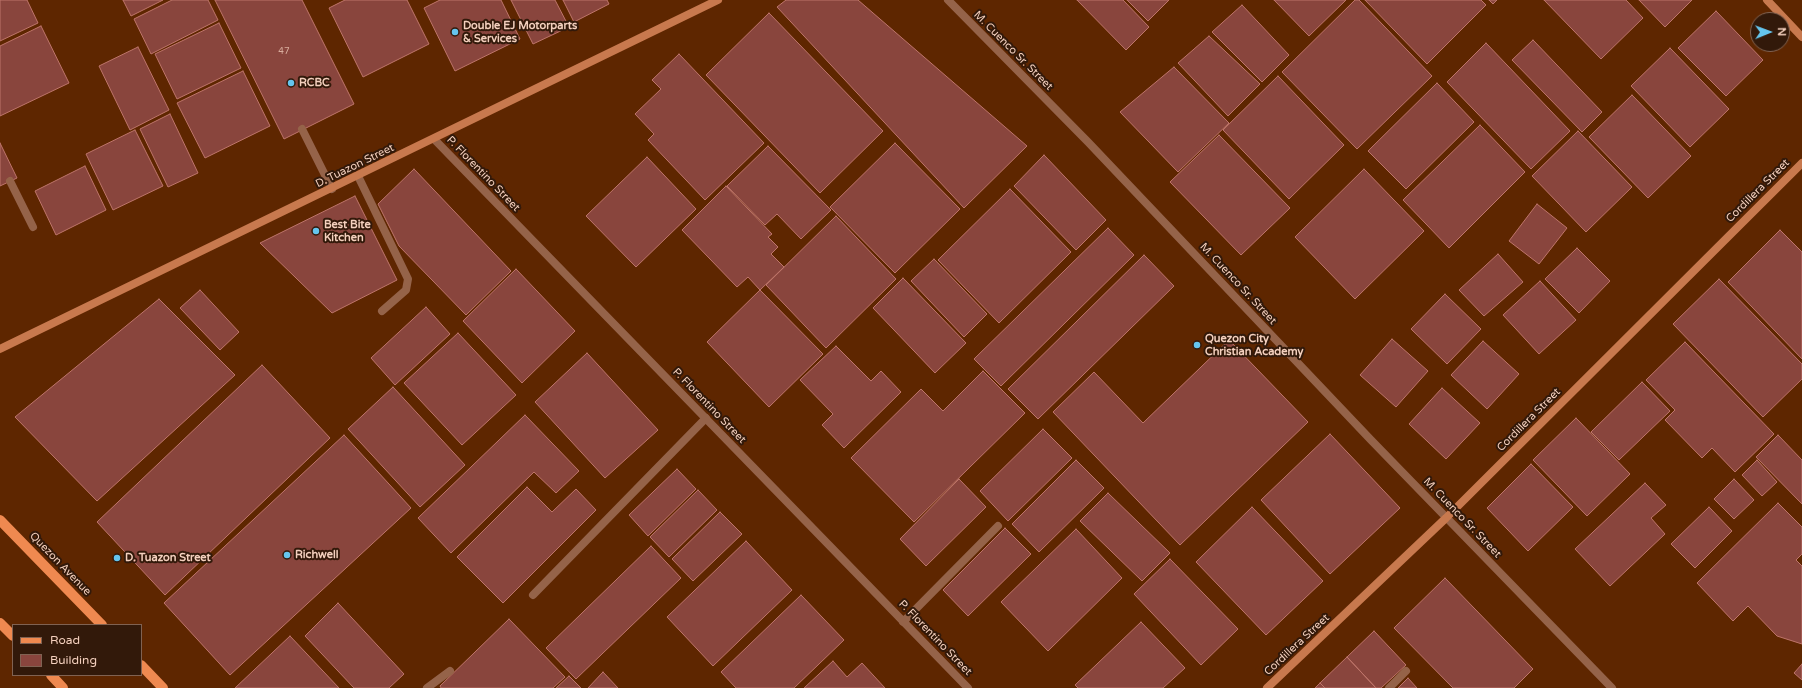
<!DOCTYPE html>
<html>
<head>
<meta charset="utf-8">
<style>
	body { margin:0 }
	#map { position:relative; width:1802px; height:688px; overflow:hidden; background:#5e2600; font-family:"Varela Round",sans-serif }
	canvas { display:block }
	.legend { position:absolute; left:12px; top:624px; width:130px; height:52px; box-sizing:border-box; background:#32190a; border:1px solid #806252; margin:0; padding:5px 7px; list-style:none; font-size:12px; color:#f4d0be }
	.legend li { display:flex; align-items:center; gap:8px; height:20px }
	.legend b { width:20px; border:1px solid #806252 }
	.north { position:absolute; left:1750px; top:12px; width:40px; height:40px; box-sizing:border-box; background:#32190a; border:1px solid #806252; border-radius:50%; rotate:89deg; font-size:11px; font-weight:700; line-height:16px; text-align:center; color:#f4d0be }
	.north::after { content:''; display:block; margin:auto; width:14px; height:18px; background:#65c5ee; clip-path:polygon(50% 0,100% 100%,50% 72%,0 100%) }
</style>
</head>
<body>
<div id="map">
<canvas width="1802" height="688"></canvas>
<ul class="legend">
<li><b style="height:5px;background:#ef8950"></b>Road</li>
<li><b style="height:11px;background:#89453d"></b>Building</li>
</ul>
<div class="north">N</div>
</div>
<script>
const context = document.querySelector('canvas').getContext('2d');
context.lineJoin = 'round';
function paint(path, color) { context.fillStyle = color; context.fill(path, 'evenodd'); }
const shape = rows => new Path2D(rows.map(r => 'M' + r).join(''));
function trace(path, color, width, dash) { context.strokeStyle = color; context.lineWidth = width; context.lineCap = dash ? 'butt' : 'round'; context.setLineDash(dash || []); context.stroke(path); }
function label(font, color, halo, rows, align = 'center') {
  context.font = font + ' "Varela Round",sans-serif'; context.lineWidth = 4; context.setLineDash([]); context.textBaseline = 'middle'; context.strokeStyle = halo; context.fillStyle = color; for (const [text, x, y, turn = 0] of rows) {
    context.save(); context.translate(x, y); context.rotate((+turn || 0) * Math.PI / 180); context.textAlign = isNaN(turn) ? turn : align; if (halo) context.strokeText(text, 0, 0); context.fillText(text, 0, 0); context.restore();
  }
}
const building = shape([
	[0,0,27,0,38,23,0,41,0,0],
	[123,0,163,0,131,16,123,0],
	[172,0,208,0,218,20,151,54,134,19,172,0],
	[215,0,302,0,354,104,284,139,215,0],
	[345,0,407,0,429,44,363,77,329,8,345,0],
	[440,0,501,0,520,39,455,71,424,8,440,0],
	[511,0,555,0,569,27,533,44,511,0],
	[563,0,607,0,609,4,574,22,563,0],
	[786,0,858,0,1027,146,964,208,777,7,786,0],
	[1077,0,1123,0,1149,27,1126,50,1077,0],
	[1127,0,1169,0,1148,21,1127,0],
	[1274,0,1346,0,1309,36,1274,0],
	[1355,0,1359,0,1432,76,1357,149,1282,72,1355,0],
	[1365,0,1481,0,1486,5,1427,64,1365,0],
	[1489,0,1497,0,1493,4,1489,0],
	[1544,0,1626,0,1643,18,1601,59,1544,0],
	[1639,0,1692,0,1665,27,1639,0],
	[1242,5,1289,55,1262,82,1212,32,1242,5],
	[1716,11,1763,60,1726,96,1678,48,1716,11],
	[769,13,883,131,820,193,706,75,769,13],
	[219,23,241,68,177,99,155,54,219,23],
	[41,26,69,83,0,116,0,46,41,26],
	[1209,36,1260,84,1228,116,1178,63,1209,36],
	[1533,40,1602,112,1582,132,1512,60,1533,40],
	[1486,43,1570,131,1531,169,1447,82,1486,43],
	[138,47,169,110,130,130,99,66,138,47],
	[1670,48,1729,109,1690,147,1631,86,1670,48],
	[679,54,764,143,705,200,648,140,654,134,635,114,661,89,652,80,679,54],
	[1174,67,1229,123,1178,172,1120,112,1174,67],
	[243,71,270,126,205,158,177,103,243,71],
	[1278,76,1344,145,1289,199,1223,130,1278,76],
	[1437,83,1474,122,1406,189,1368,151,1437,83],
	[1632,95,1691,156,1648,198,1589,137,1632,95],
	[170,114,198,173,168,187,140,129,170,114],
	[1480,125,1525,172,1449,248,1403,200,1480,125],
	[135,130,163,186,113,210,86,154,135,130],
	[1578,131,1632,187,1586,232,1532,176,1578,131],
	[1219,135,1290,208,1241,255,1170,182,1219,135],
	[0,143,17,178,0,186,0,143],
	[895,143,960,209,895,273,830,207,895,143],
	[768,146,831,210,801,239,777,214,765,225,727,186,768,146],
	[1044,155,1106,220,1076,250,1014,186,1044,155],
	[647,157,696,209,636,267,586,216,647,157],
	[85,166,106,210,56,235,35,191,85,166],
	[414,169,511,271,466,315,399,246,378,204,414,169],
	[1364,169,1424,231,1355,299,1295,237,1364,169],
	[726,186,772,234,768,237,778,247,771,254,784,267,760,290,748,277,737,287,682,230,726,186],
	[1010,189,1071,252,999,323,938,260,1010,189],
	[355,196,397,280,332,313,260,243,355,196],
	[1537,204,1567,228,1539,264,1509,241,1537,204],
	[836,216,896,279,826,348,766,285,836,216],
	[1108,228,1134,255,1001,386,974,359,1108,228],
	[1780,230,1802,252,1802,359,1728,282,1780,230],
	[1577,248,1610,281,1579,313,1545,279,1577,248],
	[1498,254,1523,282,1484,316,1459,290,1498,254],
	[1144,255,1174,286,1038,419,1008,389,1144,255],
	[934,259,987,314,964,337,911,281,934,259],
	[516,269,575,331,522,383,463,321,516,269],
	[903,278,966,343,935,373,873,308,903,278],
	[1719,279,1802,364,1802,379,1763,417,1673,324,1719,279],
	[1540,281,1576,320,1539,354,1503,315,1540,281],
	[200,290,239,332,220,350,180,308,200,290],
	[760,290,823,354,769,407,707,342,760,290],
	[1445,294,1481,329,1447,364,1411,329,1445,294],
	[159,299,235,375,97,501,15,417,159,299],
	[426,307,450,334,395,385,371,358,426,307],
	[458,333,516,395,462,445,404,383,458,333],
	[1392,339,1428,371,1396,407,1360,375,1392,339],
	[1229,340,1308,422,1180,545,1053,412,1094,372,1143,423,1229,340],
	[1483,341,1519,374,1487,409,1451,375,1483,341],
	[1685,342,1774,434,1735,472,1712,448,1702,458,1665,420,1675,410,1646,380,1685,342],
	[836,346,871,381,881,371,901,392,844,448,822,425,833,414,800,380,836,346],
	[587,353,658,430,605,478,535,402,587,353],
	[262,365,330,438,165,595,97,522,262,365],
	[983,371,1025,413,914,522,851,458,921,389,943,411,983,371],
	[1642,382,1670,411,1619,460,1591,432,1642,382],
	[393,387,465,465,420,507,348,429,393,387],
	[1442,388,1480,423,1446,459,1409,424,1442,388],
	[525,415,579,471,556,493,534,472,451,553,418,518,525,415],
	[1576,418,1630,474,1587,516,1533,460,1576,418],
	[1043,429,1072,458,1008,521,980,491,1043,429],
	[1330,434,1400,508,1330,574,1261,500,1330,434],
	[344,435,411,508,230,675,164,603,344,435],
	[1778,435,1802,460,1802,504,1756,457,1778,435],
	[1076,460,1104,488,1039,552,1012,524,1076,460],
	[1757,460,1777,482,1762,496,1742,475,1757,460],
	[1531,464,1573,507,1528,551,1487,508,1531,464],
	[677,469,696,489,648,536,629,515,677,469],
	[959,479,986,507,926,566,900,539,959,479],
	[1734,479,1754,500,1734,519,1714,499,1734,479],
	[1645,483,1666,505,1651,518,1665,534,1610,586,1575,549,1645,483],
	[527,487,552,512,576,489,596,510,503,603,457,557,527,487],
	[698,490,717,510,669,557,650,537,698,490],
	[1108,493,1170,553,1142,581,1080,521,1108,493],
	[1778,503,1802,527,1802,554,1796,560,1802,566,1802,644,1777,636,1748,606,1733,621,1697,583,1778,503],
	[1252,507,1323,581,1266,635,1196,562,1252,507],
	[1709,507,1732,531,1695,568,1671,544,1709,507],
	[720,512,742,534,693,581,672,559,720,512],
	[1005,528,1031,554,968,616,943,590,1005,528],
	[1076,529,1122,578,1048,651,1001,602,1076,529],
	[746,541,792,590,713,666,667,617,746,541],
	[651,546,681,578,576,679,546,648,651,546],
	[1170,559,1238,629,1201,665,1134,594,1170,559],
	[1445,578,1533,669,1514,688,1453,688,1394,628,1445,578],
	[801,595,844,640,794,688,736,688,721,672,801,595],
	[338,603,404,674,389,688,354,688,305,636,338,603],
	[509,619,565,677,553,688,441,688,440,686,509,619],
	[1141,622,1185,668,1163,688,1078,688,1075,685,1141,622],
	[1374,631,1406,665,1381,688,1376,688,1347,657,1374,631],
	[290,636,339,688,235,688,290,636],
	[1347,657,1376,688,1325,688,1320,683,1347,657],
	[833,661,847,677,862,663,885,688,804,688,833,661],
	[1802,664,1802,680,1794,673,1802,664],
	[603,672,618,688,588,688,603,672],
	[569,676,581,688,556,688,569,676],
	[1408,678,1417,688,1398,688,1408,678],
	[1320,683,1325,688,1315,688,1320,683]
]);
const lane = shape([
	[302,129,332,189],
	[358,176,408,279,406,290,382,311],
	[10,181,33,227],
	[533,595,706,418],
	[427,688,450,671]
]);
const street = shape([
	[948,0,1088,142,1371,440,1612,688],
	[434,139,968,688],
	[903,622,998,526],
	[1389,688,1406,671]
]);
const secondary = shape([
	[1767,0,1802,37],
	[0,349,718,0],
	[1267,688,1446,518,1802,163]
]);
const primary = shape([
	[0,520,102,625],
	[0,623,13,636],
	[141,665,163,688],
	[51,675,63,688]
]);
const markers = [
	[455,32,4,"#65c5ee"],
	[291,83,4,"#65c5ee"],
	[316,231,4,"#65c5ee"],
	[1197,345,4,"#65c5ee"],
	[287,555,4,"#65c5ee"],
	[117,558,4,"#65c5ee"]
];
const numberNames = [
	["47",284,52]
];
const poiNames = [
	["Double EJ Motorparts",463,26],
	["& Services",463,39],
	["RCBC",299,83],
	["Best Bite",324,225],
	["Kitchen",324,238],
	["Quezon City",1205,339],
	["Christian Academy",1205,352],
	["Richwell",295,555],
	["D. Tuazon Street",125,558]
];
const streetNames = [
	["M. Cuenco Sr. Street",1013,51,45],
	["D. Tuazon Street",355,166,-26],
	["P. Florentino Street",483,174,46],
	["Cordillera Street",1758,191,-45],
	["M. Cuenco Sr. Street",1238,284,47],
	["P. Florentino Street",709,406,46],
	["Cordillera Street",1529,420,-45],
	["M. Cuenco Sr. Street",1462,518,46],
	["Quezon Avenue",60,564,46],
	["P. Florentino Street",935,638,46],
	["Cordillera Street",1297,645,-43]
];
paint(building, '#89453d');
trace(building, '#be756a', 1);
trace(lane, '#956349', 8);
trace(street, '#956349', 8);
trace(secondary, '#c8794e', 8);
trace(primary, '#ef8950', 10);
for (const [x, y, r, color] of markers) { const dot = new Path2D(); dot.arc(x, y, r, 0, 2 * Math.PI); context.fillStyle = color; context.fill(dot); trace(dot, '#32190a', 1.5); }
label('9px', '#d9ad9e', null, numberNames);
label('bold 11px', '#f4d0be', '#32190a', poiNames, 'left');
label('11px', '#f4d0be', '#32190a', streetNames);
</script>
</body>
</html>
